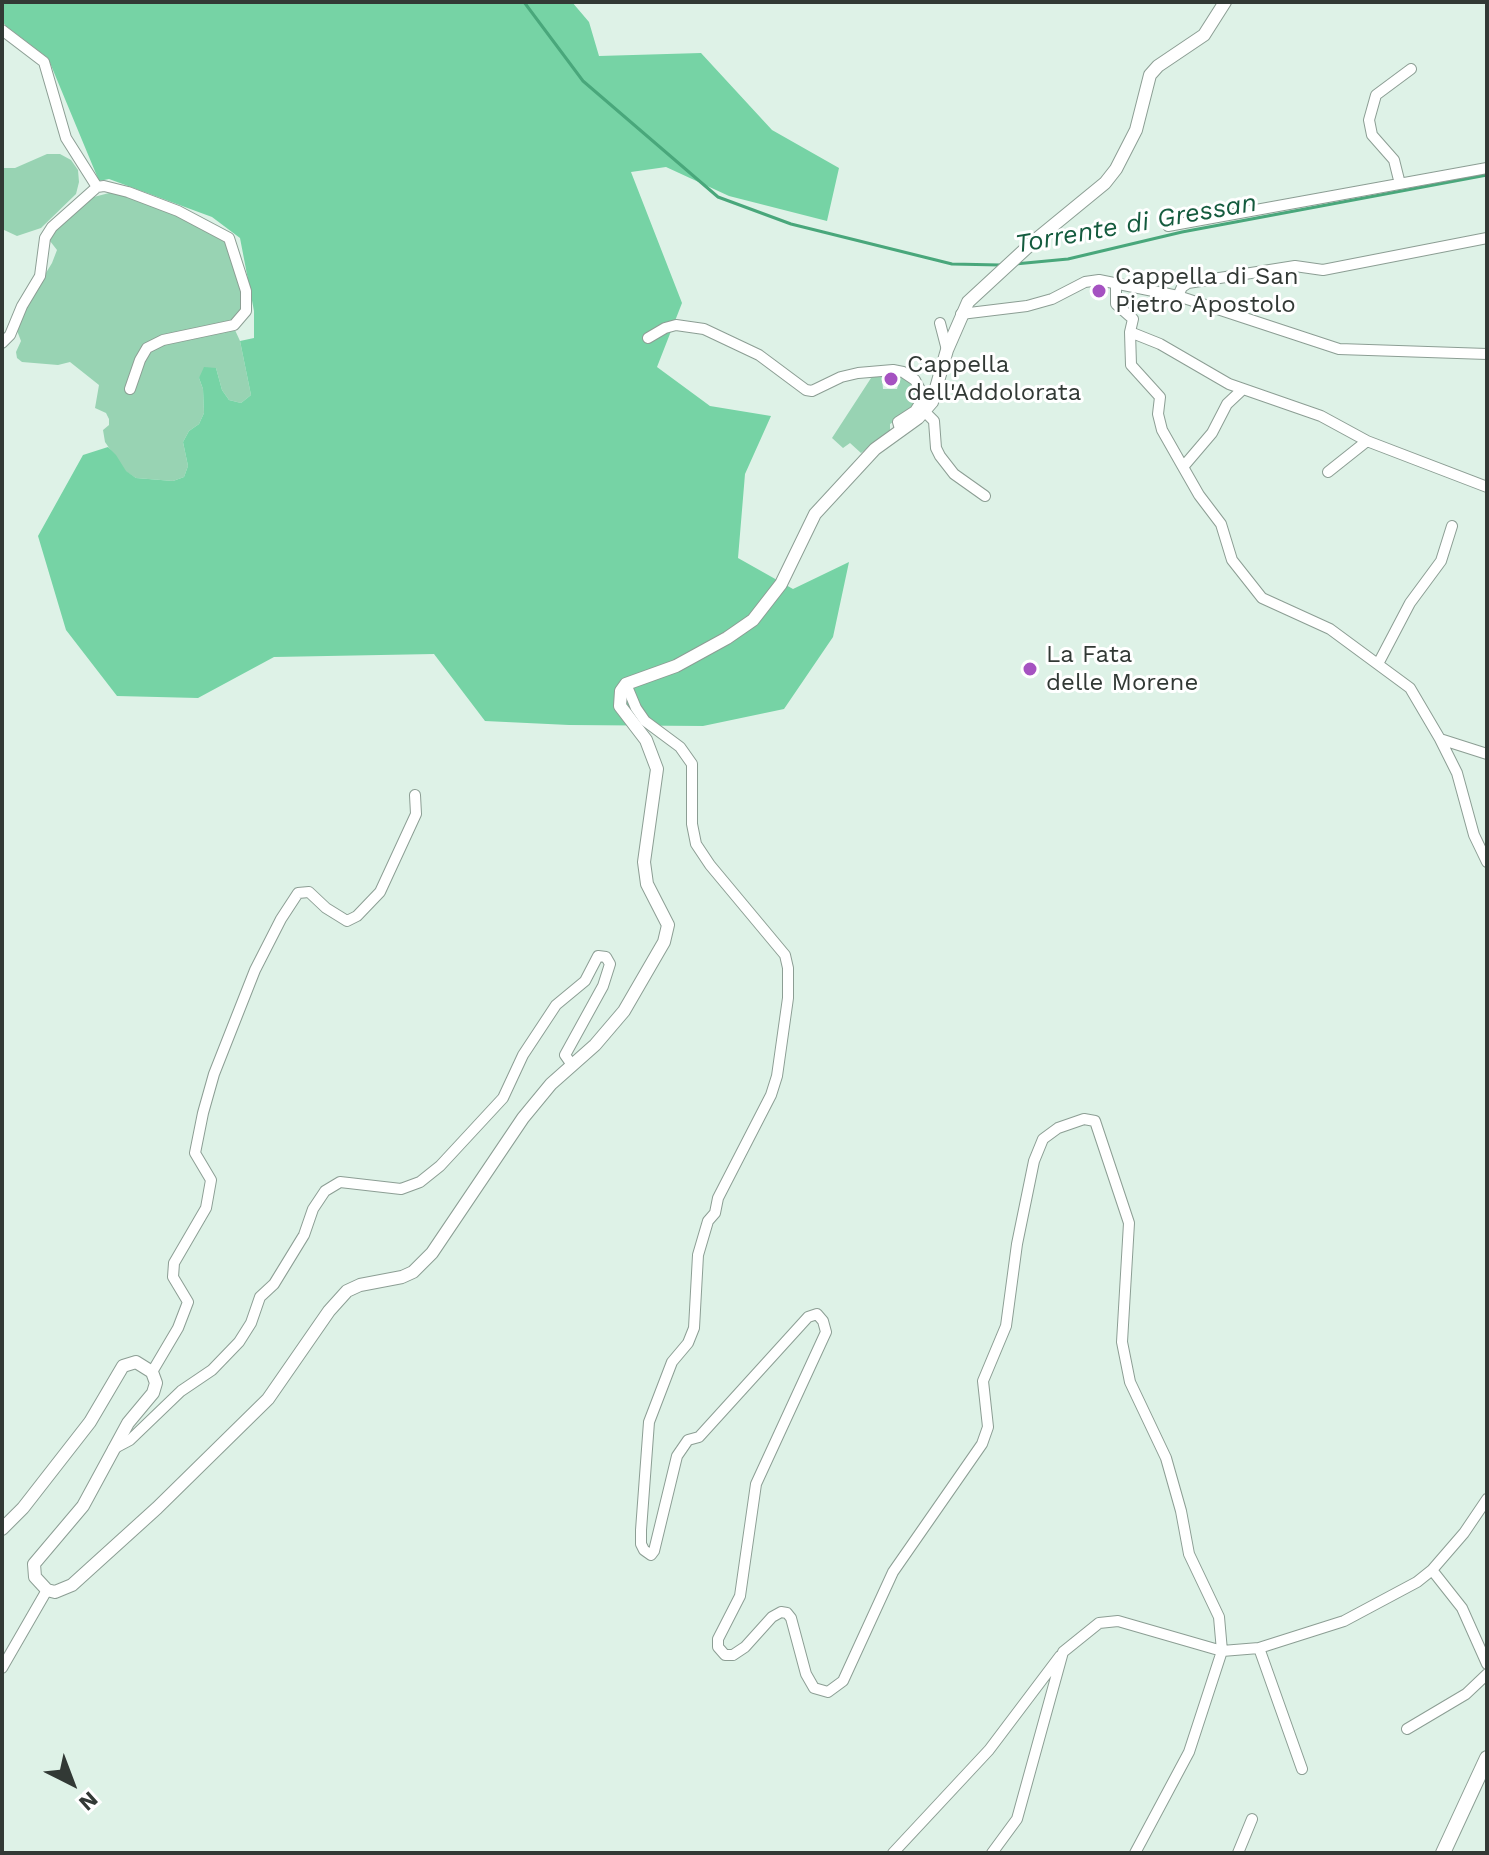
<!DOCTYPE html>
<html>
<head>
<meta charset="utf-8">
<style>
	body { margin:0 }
	#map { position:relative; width:1489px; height:1855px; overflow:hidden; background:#def2e7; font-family:"Work Sans",sans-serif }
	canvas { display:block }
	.frame { position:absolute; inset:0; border:4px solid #323935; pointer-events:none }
	.north { position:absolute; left:32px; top:1743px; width:80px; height:80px; -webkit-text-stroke:6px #fff; paint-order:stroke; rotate:138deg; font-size:22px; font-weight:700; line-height:32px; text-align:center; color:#323935 }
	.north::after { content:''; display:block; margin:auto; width:28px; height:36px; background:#323935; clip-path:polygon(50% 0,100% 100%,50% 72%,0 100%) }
</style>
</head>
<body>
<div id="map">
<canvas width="1489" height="1855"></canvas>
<div class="frame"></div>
<div class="north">N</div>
</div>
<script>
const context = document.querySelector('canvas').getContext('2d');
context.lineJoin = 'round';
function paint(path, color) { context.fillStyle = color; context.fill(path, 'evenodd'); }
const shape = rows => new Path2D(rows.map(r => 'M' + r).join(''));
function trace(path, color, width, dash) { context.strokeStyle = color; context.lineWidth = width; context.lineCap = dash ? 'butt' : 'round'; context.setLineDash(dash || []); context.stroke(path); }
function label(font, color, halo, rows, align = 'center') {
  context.font = font + ' "Work Sans",sans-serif'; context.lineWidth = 6; context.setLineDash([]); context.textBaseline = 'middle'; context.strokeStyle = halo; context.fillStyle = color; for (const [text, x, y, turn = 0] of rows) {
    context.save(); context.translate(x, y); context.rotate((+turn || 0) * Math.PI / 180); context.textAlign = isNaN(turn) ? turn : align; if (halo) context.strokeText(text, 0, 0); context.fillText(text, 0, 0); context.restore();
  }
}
const green = shape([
	[47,154,60,154,71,160,78,170,79,182,76,194,41,228,17,236,2,229,2,168,15,168],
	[113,192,167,210,227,241,242,295,241,309,235,330,240,341,251,395,241,403,229,400,222,390,216,368,199,378,203,389,204,413,199,424,189,431,183,442,188,466,184,477,173,481,136,478,125,471,105,442,103,430,109,425,109,419,106,413,95,408,99,385,70,362,58,365,22,362,17,358,16,352,21,341,16,328,24,309,52,263,57,250,50,241,54,230,86,199],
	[873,375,882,376,883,389,897,389,901,375,910,380,919,396,910,411,890,424,890,430,861,453,850,443,843,448,832,438]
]);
const forest = shape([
	[2,2,572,2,589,22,599,56,701,53,772,130,839,168,827,221,729,196,666,167,631,172,682,303,657,367,710,406,771,416,745,474,738,558,793,589,849,562,833,637,784,709,703,726,569,725,485,721,434,654,274,657,198,698,117,696,66,630,38,536,83,455,108,447,116,455,126,471,136,478,173,481,184,477,188,466,183,442,189,431,199,424,204,413,203,389,199,378,204,367,216,368,222,390,229,400,241,403,251,395,240,341,254,338,254,311,240,238,212,217,109,179,99,181,48,58,6,26,2,21]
]);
const stream = shape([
	[524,2,583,81,718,197,791,224,952,264,1000,265],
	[1015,264,1068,259,1182,232,1487,175]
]);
const minor = shape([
	[2,30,44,62,66,138,97,187],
	[1400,184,1394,160,1372,135,1369,120,1376,95,1411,69],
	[1168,226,1487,168],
	[1116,284,1116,304,1133,319,1130,332],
	[1178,296,1339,349,1487,354],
	[961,314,1027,306,1052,299,1085,282,1099,280,1178,296,1182,287,1188,283,1295,266,1323,270,1487,238],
	[940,323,947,350],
	[648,338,665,328,676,325,704,329,759,355,806,390,812,391,841,377,858,373,893,370,903,372,915,380,924,397,915,411,898,422,900,429],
	[2,343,10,335,22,306,40,276,45,238,52,227,97,187,104,186,128,192,178,211,229,238,246,291,246,311,234,325,163,340,147,348,140,360,130,389],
	[1243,389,1227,404,1212,433,1183,467,1162,430,1158,414,1160,397,1131,365,1130,332,1160,344,1229,384,1321,416,1367,441,1487,487],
	[925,412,934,421,936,448,940,456,954,474,985,496],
	[1183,467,1199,495,1221,524,1232,560,1262,598,1330,629,1410,688,1440,739,1487,754],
	[1328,472,1367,441],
	[1378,664,1410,603,1441,561,1452,526],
	[626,684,636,708,645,721,680,747,692,764,692,824,696,844,710,865,785,955,788,968,788,998,777,1076,771,1095,718,1198,715,1213,708,1221,698,1255,694,1328,688,1343,672,1362,649,1422,641,1530,641,1544,644,1550,651,1555,654,1551,677,1456,688,1440,699,1437,808,1317,817,1314,823,1321,826,1332,756,1484,740,1596,718,1639,718,1647,725,1655,733,1655,745,1647,772,1617,781,1612,787,1613,791,1618,806,1674,814,1688,828,1692,843,1681,893,1572,982,1444,988,1427,983,1381,1006,1326,1017,1244,1034,1161,1043,1139,1058,1128,1084,1119,1095,1121,1129,1223,1122,1342,1130,1382,1166,1458,1181,1511,1189,1554,1219,1617,1222,1651,1118,1621,1099,1623,1063,1652,1017,1819,992,1853],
	[1440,739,1457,773,1474,835,1487,862],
	[152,1372,178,1328,188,1302,173,1277,174,1263,206,1208,211,1180,195,1153,203,1113,214,1074,255,970,281,919,298,893,309,892,326,908,347,921,357,916,380,892,416,814,415,795],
	[113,1449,130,1440,181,1391,212,1370,239,1342,251,1323,260,1297,274,1284,304,1235,313,1209,325,1191,340,1182,401,1189,420,1182,440,1166,503,1098,523,1055,556,1005,585,981,598,956,606,957,610,964,603,986,565,1055,572,1065],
	[1432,1570,1462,1608,1487,1664],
	[1259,1648,1302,1769],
	[2,1668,47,1590],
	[1407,1729,1466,1694,1487,1674],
	[893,1853,989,1750,1060,1656],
	[1135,1853,1189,1752,1222,1651,1259,1648,1344,1621,1417,1582,1432,1570,1464,1533,1487,1499],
	[1238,1853,1252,1819]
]);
const tertiary = shape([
	[2,1529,23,1508,90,1422,123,1366,136,1362,152,1372,156,1383,153,1393,128,1423,83,1506,34,1564,35,1577,47,1590,55,1592,72,1585,157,1508,268,1399,329,1311,347,1291,360,1285,402,1277,413,1272,432,1253,523,1118,551,1084,595,1045,624,1011,664,942,668,925,647,884,644,862,657,769,646,740,620,706,621,691,626,684,676,666,727,638,753,620,781,584,815,514,875,449,918,418,932,402,947,350,968,302,1033,242,1105,183,1116,169,1136,130,1150,75,1158,66,1204,35,1225,2]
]);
const secondary = shape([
	[1443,1853,1487,1758]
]);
const markers = [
	[1099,291,8,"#a552c1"],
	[891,379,8,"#a552c1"],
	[1030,669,8,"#a552c1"]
];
const poiNames = [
	["Cappella di San",1115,277],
	["Pietro Apostolo",1115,305],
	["Cappella",907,365],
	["dell'Addolorata",907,393],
	["La Fata",1046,655],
	["delle Morene",1046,683]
];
const waterNames = [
	["Torrente di Gressan",1136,224,-10]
];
paint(green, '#98d3b3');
paint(forest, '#76d3a5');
trace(stream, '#49a77b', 3);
trace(minor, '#8c9e94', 12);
trace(tertiary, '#8c9e94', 14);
trace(secondary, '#8c9e94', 16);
trace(minor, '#fff', 10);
trace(tertiary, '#fff', 12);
trace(secondary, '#fff', 14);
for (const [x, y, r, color] of markers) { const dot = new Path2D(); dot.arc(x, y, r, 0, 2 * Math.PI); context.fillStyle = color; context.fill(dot); trace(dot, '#fff', 3); }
label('24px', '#323935', '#fff', poiNames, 'left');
label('italic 26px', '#145b3e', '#fff', waterNames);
</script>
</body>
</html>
